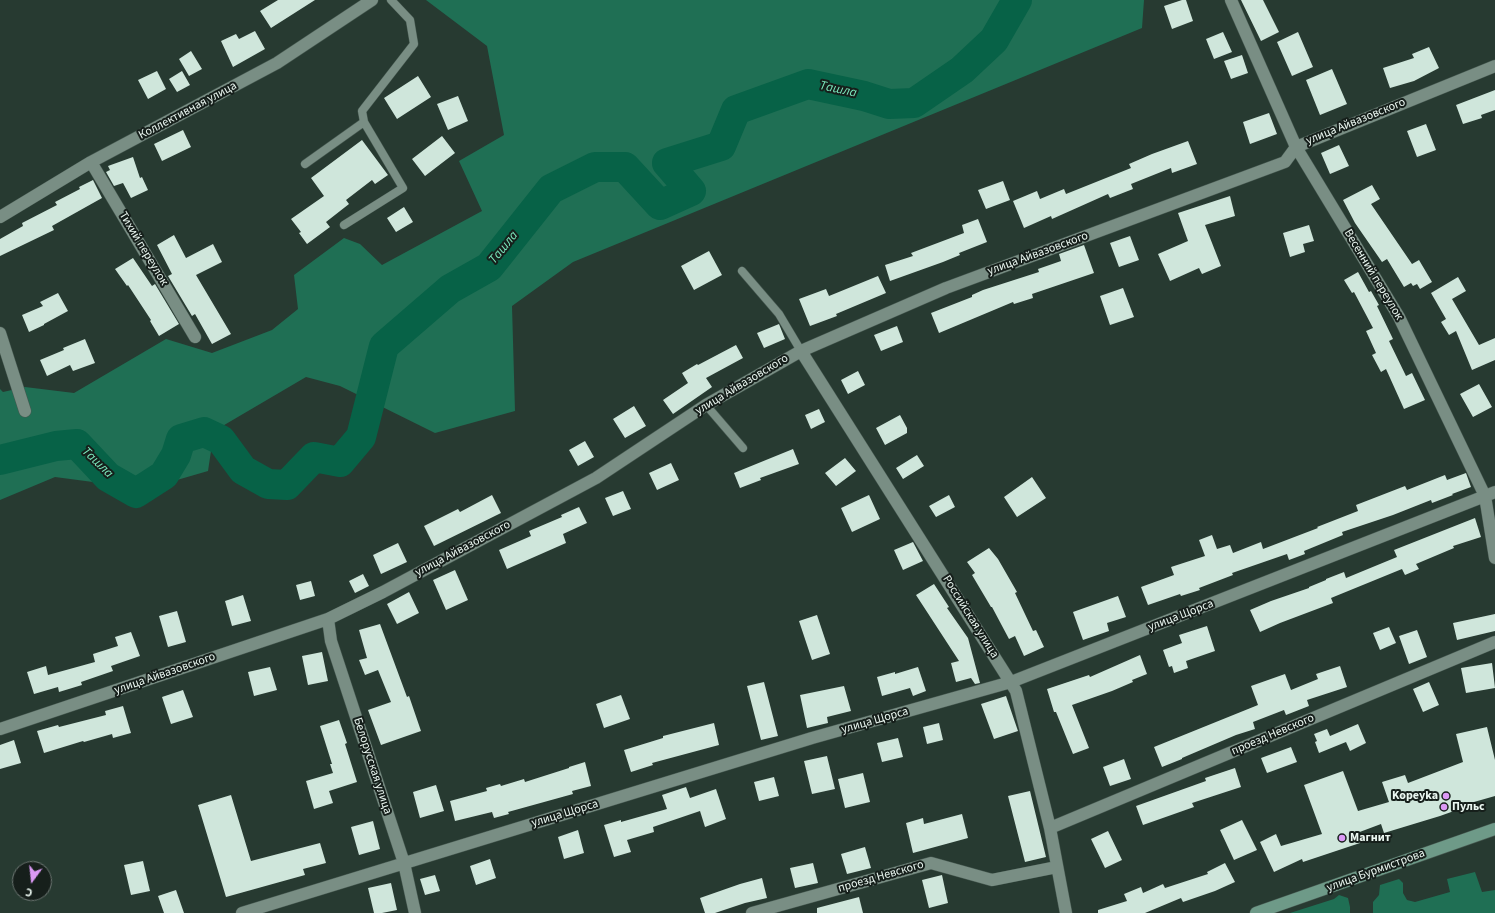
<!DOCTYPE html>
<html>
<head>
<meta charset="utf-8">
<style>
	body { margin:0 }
	#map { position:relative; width:1495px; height:913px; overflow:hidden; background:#273a31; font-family:"Source Sans 3",sans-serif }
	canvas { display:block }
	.north { position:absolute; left:12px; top:861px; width:40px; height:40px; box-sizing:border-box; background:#161f1b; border:1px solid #6b7571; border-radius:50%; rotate:195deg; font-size:11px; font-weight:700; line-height:16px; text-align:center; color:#ebf7f1 }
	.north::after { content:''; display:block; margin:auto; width:14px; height:18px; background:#db99f5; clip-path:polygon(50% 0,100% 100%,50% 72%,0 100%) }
</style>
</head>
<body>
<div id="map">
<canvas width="1495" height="913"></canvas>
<div class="north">С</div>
</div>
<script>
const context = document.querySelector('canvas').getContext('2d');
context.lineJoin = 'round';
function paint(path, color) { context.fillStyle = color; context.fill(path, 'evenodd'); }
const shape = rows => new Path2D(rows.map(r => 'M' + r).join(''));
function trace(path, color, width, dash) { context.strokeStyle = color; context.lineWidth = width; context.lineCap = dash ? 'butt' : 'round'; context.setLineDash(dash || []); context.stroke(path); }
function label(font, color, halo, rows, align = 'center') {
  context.font = font + ' "Source Sans 3",sans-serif'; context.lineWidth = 4; context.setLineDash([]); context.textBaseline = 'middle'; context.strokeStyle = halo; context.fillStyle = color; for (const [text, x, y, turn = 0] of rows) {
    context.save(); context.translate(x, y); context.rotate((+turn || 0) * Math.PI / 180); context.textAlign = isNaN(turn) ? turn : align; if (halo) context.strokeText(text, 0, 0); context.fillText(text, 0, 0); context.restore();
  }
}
const forest = shape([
	[426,0,1144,0,1142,28,573,262,512,306,515,411,435,433,340,386,306,377,214,431,208,471,146,489,55,477,0,500,0,389,3,392,25,387,74,393,166,339,212,353,272,330,298,309,294,275,344,238,360,244,382,265,482,211,459,161,504,135,487,46],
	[1475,872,1482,892,1495,890,1495,913,1373,913,1373,902,1379,895,1380,885,1399,879,1403,883,1403,893,1407,900,1415,902,1450,892,1447,879],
	[1339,895,1348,898,1350,907,1350,913,1290,913,1334,899]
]);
const river = shape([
	[0,460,56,446,77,444,108,477,136,493,164,475,176,455,181,439,204,432,221,440,243,470,268,484,287,485,314,457,340,462,361,437,384,346,450,289,489,267,551,189,595,167,625,167,660,205,691,191,667,163,721,146,736,110,808,84,864,96,889,104,914,103,962,70,994,40,1017,0]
]);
const building = shape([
	[278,0,315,0,271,28,260,11],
	[1182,0,1186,0,1193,21,1172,29,1164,6],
	[1241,0,1263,0,1279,32,1261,41],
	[255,31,265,49,233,67,221,41,236,34,239,39],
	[1223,32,1232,52,1214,59,1206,39],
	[1298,32,1313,67,1292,76,1277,42],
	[1429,47,1439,68,1414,81,1390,88,1383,68,1414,58,1412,54],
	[191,51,202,69,189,76,179,59],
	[1242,55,1248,73,1231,79,1224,61],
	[1332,69,1347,104,1320,115,1306,80],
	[157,71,166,89,148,99,138,80],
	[182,71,190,85,177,92,169,79],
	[418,76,431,97,397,119,384,98],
	[1495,90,1495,110,1481,115,1482,118,1463,124,1456,105],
	[458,96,468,121,448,130,437,104],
	[1269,113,1277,134,1250,144,1243,122],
	[1426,124,1436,150,1417,157,1407,131],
	[183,130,191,147,162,161,154,144],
	[442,136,455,153,425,176,412,159],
	[362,140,388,175,375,184,372,180,346,200,349,204,326,222,330,227,307,244,299,233,301,232,291,219,324,196,311,178],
	[1188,141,1197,164,1172,173,1171,168,1131,184,1133,189,1110,198,1108,194,1052,219,1051,216,1024,228,1013,201,1037,191,1040,199,1064,189,1066,194,1131,168,1129,164,1152,154],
	[1339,145,1349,166,1330,174,1321,153],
	[133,157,140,178,142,177,148,190,131,198,123,183,114,186,106,172,110,170,108,166],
	[93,180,102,198,52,226,54,230,0,256,0,239,23,226,22,223,57,205,55,202,80,189,79,187],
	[1003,181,1010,200,986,209,978,190],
	[1372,185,1380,199,1371,204,1412,264,1419,260,1432,282,1420,289,1417,284,1413,286,1411,283,1404,287,1387,259,1382,262,1355,223,1343,200],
	[1230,196,1235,216,1205,225,1221,266,1202,274,1199,268,1170,281,1158,254,1188,241,1178,213],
	[404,207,413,222,396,232,387,218],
	[978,219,987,242,959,253,960,255,943,262,890,281,885,265,913,256,911,253,964,233,962,225],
	[1309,225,1314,241,1303,244,1305,252,1290,257,1283,233],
	[174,235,186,258,213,244,222,262,196,275,231,334,212,344,195,314,192,316,168,276,172,274,157,245],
	[1130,236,1139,260,1119,267,1110,243],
	[1084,245,1094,273,1032,294,1033,298,1014,304,1013,302,939,333,931,313,972,297,972,295,983,290,1039,272,1038,269,1061,261,1059,254],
	[709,251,722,275,694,290,681,266],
	[133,258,152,286,155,284,179,324,159,336,150,321,151,320,128,285,127,286,115,269],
	[1358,272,1369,292,1371,291,1379,305,1377,306,1393,339,1389,341,1406,376,1412,373,1425,400,1404,409,1386,369,1381,372,1372,355,1376,353,1366,331,1373,328,1354,292,1352,293,1344,280],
	[878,276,886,293,836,314,837,316,810,326,799,299,826,289,829,296],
	[1458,277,1466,291,1452,299,1479,345,1495,338,1495,360,1472,370,1456,331,1449,335,1441,322,1446,319,1431,293],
	[1123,288,1134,317,1110,325,1100,296],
	[58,293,68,311,44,324,44,325,29,332,22,315,43,306,40,302],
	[779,324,785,339,764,348,757,333],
	[897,326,903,342,881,351,874,335],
	[85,339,95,363,73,371,70,365,47,376,40,360,64,350,63,348],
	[736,345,743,358,706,378,712,387,673,414,663,400,688,383,682,373,697,364,698,365],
	[858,371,865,385,848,394,841,380],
	[1479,384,1492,407,1473,417,1460,394],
	[634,406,646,426,625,438,613,419],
	[819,409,825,422,811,429,805,415],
	[900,415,907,428,907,433,885,445,876,428],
	[585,441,594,457,578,466,569,450],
	[793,449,799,464,760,478,761,480,740,488,734,473],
	[917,455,924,466,903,479,896,468],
	[845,458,856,471,836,486,825,473],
	[671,463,679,480,657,490,649,473],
	[1466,473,1471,487,1452,494,1453,495,1432,503,1431,500,1393,515,1342,532,1343,535,1304,551,1305,554,1289,560,1287,554,1232,573,1233,575,1199,588,1200,590,1181,596,1180,594,1148,605,1141,587,1174,575,1171,567,1205,556,1199,540,1212,535,1217,549,1230,545,1233,553,1261,542,1263,549,1318,528,1317,527,1358,511,1356,505,1405,486,1407,490,1445,475,1447,480],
	[1032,477,1046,498,1017,517,1004,497],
	[623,491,631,509,613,516,605,498],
	[492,495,501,513,434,546,424,526,458,509,460,512],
	[869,495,880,519,852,532,841,508],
	[949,495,955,507,936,517,929,506],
	[579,507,587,523,563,534,566,543,507,569,499,550,531,536,529,531,562,517,561,515],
	[1475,518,1481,537,1453,546,1454,548,1416,564,1419,569,1405,575,1402,569,1331,598,1333,603,1280,623,1260,632,1250,610,1271,601,1309,588,1309,587,1326,580,1326,579,1344,572,1346,578,1397,557,1394,550],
	[913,542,923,561,903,570,894,550],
	[398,543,407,562,381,574,373,555],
	[989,548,998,559,1017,592,1015,593,1033,631,1036,630,1044,647,1024,656,1015,636,1009,639,992,607,991,607,972,575,975,573,967,562],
	[455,570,468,600,446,610,433,580],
	[363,574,369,586,355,593,349,581],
	[311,581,315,596,300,600,296,585],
	[934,584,949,607,947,608,968,638,980,683,975,684,971,678,956,682,951,663,959,661,916,595],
	[409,592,419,613,397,624,387,604],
	[243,595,251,621,232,626,225,601],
	[1118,596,1126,617,1107,623,1109,631,1083,640,1073,612],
	[177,611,186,642,168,647,159,616],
	[1495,614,1495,631,1457,640,1453,623],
	[817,615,830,654,812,660,799,621],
	[380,624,407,697,409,696,421,731,381,745,368,710,391,702,378,670,365,675,359,660,367,658,359,630],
	[1207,626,1215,651,1186,661,1188,668,1174,673,1172,666,1169,667,1163,650,1182,643,1179,635],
	[1389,627,1396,643,1380,650,1373,633],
	[1417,630,1427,657,1409,664,1399,636],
	[131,632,140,656,111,666,113,671,81,682,82,685,59,692,58,687,34,694,27,672,46,666,48,675,95,662,93,654,118,646,115,637],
	[322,652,328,681,308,685,302,656],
	[1140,655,1147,674,1132,680,1133,682,1112,691,1072,705,1089,748,1073,754,1056,712,1054,712,1047,689,1089,675,1090,677],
	[1492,663,1495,688,1466,693,1461,668],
	[1340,666,1347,687,1307,700,1309,706,1286,715,1284,710,1253,722,1255,729,1236,735,1182,758,1182,759,1162,767,1154,747,1258,705,1251,686,1285,674,1291,690,1318,679,1316,674],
	[270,667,277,690,254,696,248,672],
	[918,667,926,691,913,696,910,688,882,696,877,677,895,672,895,674],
	[764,682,778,736,761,740,747,686],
	[1429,682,1439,705,1423,712,1413,689],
	[844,686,851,711,827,717,828,723,807,728,800,695],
	[183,690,193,717,171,724,162,697],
	[621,695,630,719,604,728,596,704],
	[1006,696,1018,731,994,739,981,704],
	[123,706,131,733,113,738,112,734,84,742,83,741,44,753,37,731,58,725,59,727,106,715,105,711],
	[339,720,347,743,345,744,357,782,329,791,333,803,314,809,306,781,333,773,330,764,332,764,320,726],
	[714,723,719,745,652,763,653,765,631,772,624,750,663,738,663,736],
	[939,723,943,740,927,744,923,727],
	[1358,724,1366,743,1350,751,1346,742,1319,753,1315,742,1317,741,1314,734,1327,729,1330,736],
	[1487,727,1495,760,1495,796,1467,804,1468,806,1440,816,1384,833,1381,824,1357,833,1360,843,1303,862,1302,859,1274,872,1260,842,1276,834,1281,846,1322,834,1304,785,1343,771,1358,811,1389,802,1382,782,1405,775,1408,783,1463,762,1456,734],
	[898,738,903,757,882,762,877,743],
	[14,740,21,763,0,769,0,745],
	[1291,747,1297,762,1267,773,1261,758],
	[827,756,835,789,812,794,804,761],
	[1124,759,1131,779,1110,786,1103,767],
	[585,762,591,786,572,791,573,794,508,812,509,814,494,818,492,812,455,821,450,801,487,791,486,788,500,784,501,786,524,779,525,782,569,768,569,767],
	[1235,768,1241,787,1192,803,1194,807,1143,825,1136,806,1206,781,1205,778],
	[863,773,870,802,845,808,838,779],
	[774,777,779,796,759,801,754,782],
	[436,785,444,811,420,818,413,792],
	[686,787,690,798,716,789,726,819,705,827,700,811,653,827,654,832,627,840,631,852,614,857,604,825,621,820,621,822,667,809,662,795],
	[1030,791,1046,857,1025,862,1008,796],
	[231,795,251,861,320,843,326,863,303,869,305,875,226,897,198,805],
	[962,814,968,838,913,853,906,823,923,818,924,824],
	[1242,820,1257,850,1234,860,1220,830],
	[373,821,380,849,359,855,351,827],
	[578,830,584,853,564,859,558,837],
	[1108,831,1122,860,1105,868,1091,839],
	[865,847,871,868,847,874,841,854],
	[490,859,496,878,476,885,470,866],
	[143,861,150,891,131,895,124,865],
	[813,863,818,883,795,888,790,868],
	[1225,863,1235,882,1215,891,1183,902,1181,898,1145,913,1098,913,1098,910,1127,901,1124,894,1141,887,1143,893,1163,884,1165,888,1208,874,1207,872],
	[435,875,440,891,425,895,420,879],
	[942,875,948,903,929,908,922,880],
	[762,878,767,898,745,903,715,913,705,913,700,898,740,884],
	[391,883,397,910,382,913,374,913,368,888],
	[176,890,184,913,164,913,158,896],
	[859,897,863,913,817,913,817,908]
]);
const lane = shape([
	[305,164,364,122],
	[344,225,403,188,364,122,362,111,414,44,410,20,391,0],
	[742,271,779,314,801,351],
	[706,405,743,448]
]);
const street = shape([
	[1231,0,1296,147,1399,317,1485,496,1495,558],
	[91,162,195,337],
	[0,217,91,162,277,63,372,0],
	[0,333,25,411],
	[801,351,1016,691,1050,828,1066,913],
	[328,619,331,641,404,863,415,913],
	[0,729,328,619,383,592,596,478,706,405,801,351,946,288,1285,162,1296,147,1495,66],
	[1050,828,1495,642],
	[242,913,812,738,1011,682,1495,492],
	[752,913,931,863,992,880,1057,867]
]);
const secondary = shape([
	[1256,913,1495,829]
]);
const markers = [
	[1446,796,4,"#db99f5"],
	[1444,807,4,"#db99f5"],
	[1342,838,4,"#db99f5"]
];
const streetNames = [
	["Коллективная улица",188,111,-28],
	["улица Айвазовского",1356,122,-22],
	["Тихий переулок",143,249,59],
	["улица Айвазовского",1038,254,-20],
	["Весенний переулок",1373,275,59],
	["улица Айвазовского",742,385,-31],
	["улица Айвазовского",463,549,-28],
	["улица Щорса",1181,616,-21],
	["Российская улица",970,617,58],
	["улица Айвазовского",165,674,-19],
	["улица Щорса",875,721,-16],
	["проезд Невского",1273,735,-23],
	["Белорусская улица",372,766,72],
	["улица Щорса",565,814,-17],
	["улица Бурмистрова",1376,871,-20],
	["проезд Невского",881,877,-16]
];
const poiNames = [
	["Kopeyka",1438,796,"right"],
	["Пульс",1452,807],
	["Магнит",1350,838]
];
const waterNames = [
	["Ташла",838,90,12],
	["Ташла",504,248,-51],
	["Ташла",97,463,44]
];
paint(forest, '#1f6f54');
trace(river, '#076247', 30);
paint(building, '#cfe6db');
trace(lane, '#475951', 9);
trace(street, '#475951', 13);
trace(secondary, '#475951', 13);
trace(lane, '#798e84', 8);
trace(street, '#798e84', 12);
trace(secondary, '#6e9a88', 12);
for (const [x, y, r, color] of markers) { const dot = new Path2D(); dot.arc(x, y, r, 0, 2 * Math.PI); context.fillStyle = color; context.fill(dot); trace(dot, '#161f1b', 1.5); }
label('12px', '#ebf7f1', '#161f1b', streetNames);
label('bold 12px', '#ebf7f1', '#161f1b', poiNames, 'left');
label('italic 13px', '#7ce9be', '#161f1b', waterNames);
</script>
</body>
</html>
